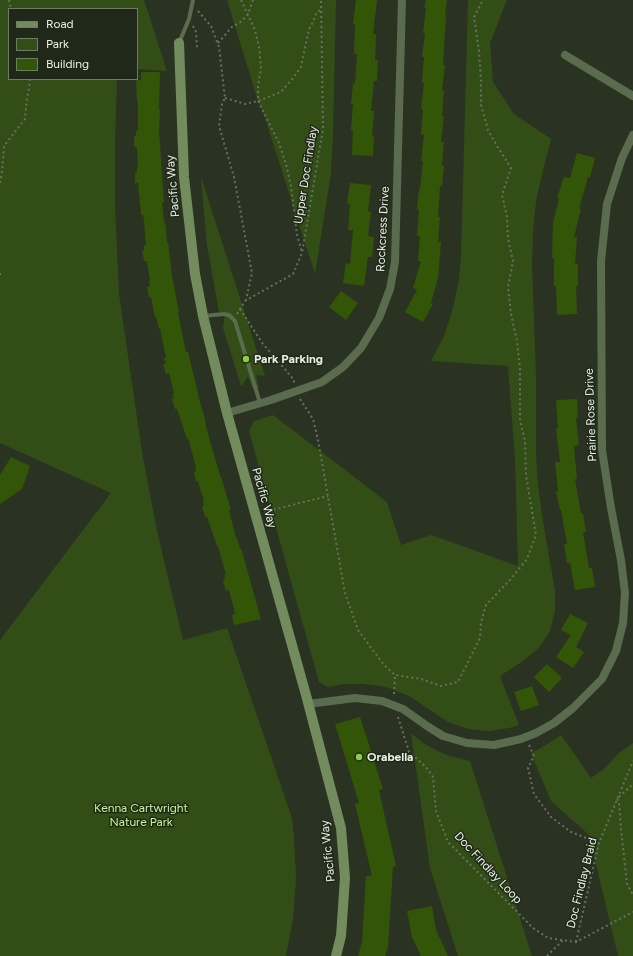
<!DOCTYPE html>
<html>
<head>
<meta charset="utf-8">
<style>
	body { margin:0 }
	#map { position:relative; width:633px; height:956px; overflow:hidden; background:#2a3322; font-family:Figtree,sans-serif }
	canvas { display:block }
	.legend { position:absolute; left:8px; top:8px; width:130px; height:72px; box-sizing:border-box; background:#202919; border:1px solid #70796a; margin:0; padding:5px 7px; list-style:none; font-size:12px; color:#e9f0e4 }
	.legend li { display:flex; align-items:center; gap:8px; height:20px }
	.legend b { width:20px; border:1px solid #70796a }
</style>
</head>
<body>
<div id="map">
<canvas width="633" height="956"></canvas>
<ul class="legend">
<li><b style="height:5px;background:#728c5e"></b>Road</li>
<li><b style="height:11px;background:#324e16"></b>Park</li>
<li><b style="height:11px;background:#335508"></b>Building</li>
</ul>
</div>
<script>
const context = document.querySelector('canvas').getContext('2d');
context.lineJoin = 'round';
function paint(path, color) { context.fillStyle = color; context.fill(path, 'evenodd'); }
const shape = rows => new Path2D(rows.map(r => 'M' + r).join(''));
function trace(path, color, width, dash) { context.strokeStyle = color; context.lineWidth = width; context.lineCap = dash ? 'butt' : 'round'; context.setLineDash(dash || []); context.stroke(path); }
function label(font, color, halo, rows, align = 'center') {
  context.font = font + ' Figtree,sans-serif'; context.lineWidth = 3; context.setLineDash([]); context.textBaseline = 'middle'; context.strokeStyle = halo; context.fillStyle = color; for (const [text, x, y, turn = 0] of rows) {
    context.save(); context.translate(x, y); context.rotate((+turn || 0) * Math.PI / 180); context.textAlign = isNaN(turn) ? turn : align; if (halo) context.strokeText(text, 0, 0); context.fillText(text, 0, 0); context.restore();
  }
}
const green = shape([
	[0,0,144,0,167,71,137,69,137,9,9,9,9,79,117,79,115,140,115,207,119,294,142,452,157,531,183,640,227,628,292,818,294,838,296,878,293,919,286,956,0,956,0,640,111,493,0,443],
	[227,0,336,0,333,132,331,173,315,274,264,115,258,101],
	[468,0,507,0,490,43,493,82,514,114,551,139,543,170,536,201,533,233,532,265,536,377,536,454,538,485,542,515,555,591,555,611,550,631,539,648,523,661,500,676,519,725,509,728,489,731,469,729,450,723,442,718,411,697,392,689,382,686,362,684,342,684,328,687,319,682,249,431,254,421,273,415,387,502,401,545,431,535,518,566,515,459,508,366,431,361,444,336,453,308,459,280,461,257],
	[201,177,265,376,256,375,259,388,253,390,248,376,242,386,241,386,223,328,225,313,219,312,207,245],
	[411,733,423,743,440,752,450,756,470,761,532,956,458,956,430,868],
	[561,735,591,778,604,769,619,753,633,743,633,956,618,956,589,835,551,801,531,753,541,748]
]);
const building = shape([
	[356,0,377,0,373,34,376,34,375,60,378,60,377,81,374,81,371,111,374,111,372,136,374,136,373,156,352,155,353,130,351,130,353,104,351,104,353,83,355,84,357,54,354,54,355,24,353,24],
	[426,0,447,0,445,14,446,15,443,65,445,65,442,90,444,91,442,116,444,116,441,142,444,142,442,165,444,166,442,186,440,186,438,217,440,217,438,242,441,242,438,278,431,303,433,304,423,322,405,312,417,290,413,288,421,261,418,261,420,236,417,236,419,210,417,209,419,189,420,189,423,161,421,161,424,135,421,134,423,109,421,109,424,83,422,83,424,57,422,57,425,33,423,33,426,8,424,7],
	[141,72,160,72,159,110,160,110,159,130,164,202,162,202,164,222,165,221,167,242,168,242,172,276,179,312,178,313,186,352,188,352,200,402,206,422,205,422,210,441,221,479,222,478,222,480,231,510,229,510,236,538,237,538,240,549,241,548,261,619,234,625,232,615,235,614,234,609,229,590,226,591,223,581,225,580,224,575,226,575,218,546,217,546,207,517,205,517,202,507,204,506,203,501,204,501,198,481,196,481,194,473,196,472,195,467,196,467,188,438,187,439,177,409,175,409,172,399,174,398,173,394,174,393,169,373,166,374,163,364,166,363,164,358,166,357,162,338,160,328,159,329,156,317,155,317,151,297,149,297,147,287,150,286,149,281,150,281,147,261,144,261,142,251,144,250,144,245,146,245,144,220,143,215,141,215,140,204,138,183,135,183,135,173,137,172,137,167,138,167,137,147,134,147,134,136,136,136,136,131,138,131,138,101,137,101,136,80,141,80],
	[577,153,595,158,590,177,588,177,579,209,581,209,574,237,577,237,575,264,578,264,578,286,576,286,577,314,557,315,556,286,554,286,554,258,552,258,553,223,559,198,557,198,564,177,570,178],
	[350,183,371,185,368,211,371,212,368,236,374,237,372,257,368,257,364,286,343,283,346,263,350,264,353,230,348,230,350,204,347,203],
	[341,291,358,303,346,320,329,307],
	[577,399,578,417,576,418,579,445,574,446,577,479,575,479,581,513,583,513,586,532,583,532,589,568,592,568,595,587,575,590,570,563,567,563,564,544,567,544,561,510,560,510,556,492,558,491,555,462,560,462,556,428,558,428,556,400],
	[11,457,30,466,22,489,0,504,0,475],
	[570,614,588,623,576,647,584,652,573,668,556,657,571,635,561,630],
	[547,664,562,678,549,692,534,677],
	[532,686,539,705,521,711,514,692],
	[360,717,383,789,379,790,396,866,393,867,388,947,385,956,358,956,362,942,366,876,372,876,355,804,359,803,335,724],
	[432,906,436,930,448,956,421,956,412,937,407,911]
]);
const path = shape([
	[9,0,11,9],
	[241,0,255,30,259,47,261,67,258,87,258,101,279,143,286,164,291,186,297,235,302,252],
	[198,11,211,26,219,47,225,98,222,104,219,126,234,177,252,273,246,300],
	[193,26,196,32,197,49],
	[218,43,232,27,242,21,248,14,253,0],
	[225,98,245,104,258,101,281,92,293,78,301,67,309,29,312,24,316,14,321,9],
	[0,183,2,172,4,146,25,119,27,98,29,89,30,79],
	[0,273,0,275],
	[240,309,263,344,278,361,294,380,294,384],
	[237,314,245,301,259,293,293,274,302,253,323,129,321,0],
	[300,399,313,419,318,440,345,593,358,630,384,665,395,675,421,679,441,686,458,682,480,638,481,622,486,605,510,580,527,559,536,535,526,475,525,441,520,420,520,369,517,341,511,314,508,287,513,261,508,238,507,217,502,195,511,168,497,146,488,130,481,105,481,80,479,51,474,17,483,0],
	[264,512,328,496],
	[394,694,395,675],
	[398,717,409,752,426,767,433,777,436,811,448,842,533,928,548,938,576,942,633,912],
	[529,745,534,756,528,768,534,794,551,817,571,832,599,843],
	[619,797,633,784],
	[617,799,619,802,621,829,627,884,633,895],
	[576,942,599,843,633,761],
	[547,956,563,940]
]);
const lane = shape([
	[179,43,189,19,193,0],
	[203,316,224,314,229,315,235,321,260,403]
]);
const street = shape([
	[565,55,633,96],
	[227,413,271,400,322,382,343,367,361,348,379,318,390,289,395,262,402,0],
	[308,704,355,698,382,701,403,709,427,726,443,736,467,743,494,745,521,739,536,733,554,723,573,708,602,679,616,651,623,623,625,593,621,560,611,508,602,450,601,261,607,204,622,158,633,135]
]);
const secondary = shape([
	[179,43,184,177,195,274,203,316,227,413,306,695,341,828,345,878,341,936,336,956]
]);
const markers = [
	[246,359,4,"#8bce46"],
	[359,757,4,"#8bce46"]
];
const streetNames = [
	["Upper Doc Findlay",306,175,-81],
	["Pacific Way",173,186,-95],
	["Rockcress Drive",383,229,-87],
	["Prairie Rose Drive",591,415,-92],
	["Pacific Way",264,498,74],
	["Pacific Way",328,851,-96],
	["Doc Findlay Loop",488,868,47],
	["Doc Findlay Braid",582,883,-76]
];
const poiNames = [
	["Park Parking",254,359],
	["Orabella",367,757]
];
const parkNames = [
	["Kenna Cartwright",141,808],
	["Nature Park",141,822]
];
paint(green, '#324e16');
paint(building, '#335508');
trace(path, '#687061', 2, [2, 3]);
trace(lane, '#5b6b4e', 4);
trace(street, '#5b6b4e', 8);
trace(secondary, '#728c5e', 10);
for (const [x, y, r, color] of markers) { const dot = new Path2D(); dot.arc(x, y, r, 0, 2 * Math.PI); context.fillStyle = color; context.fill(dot); trace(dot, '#202919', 1.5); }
label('12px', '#e9f0e4', '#202919', streetNames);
label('bold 12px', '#e9f0e4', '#202919', poiNames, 'left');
label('12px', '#c2f795', '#202919', parkNames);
</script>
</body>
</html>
